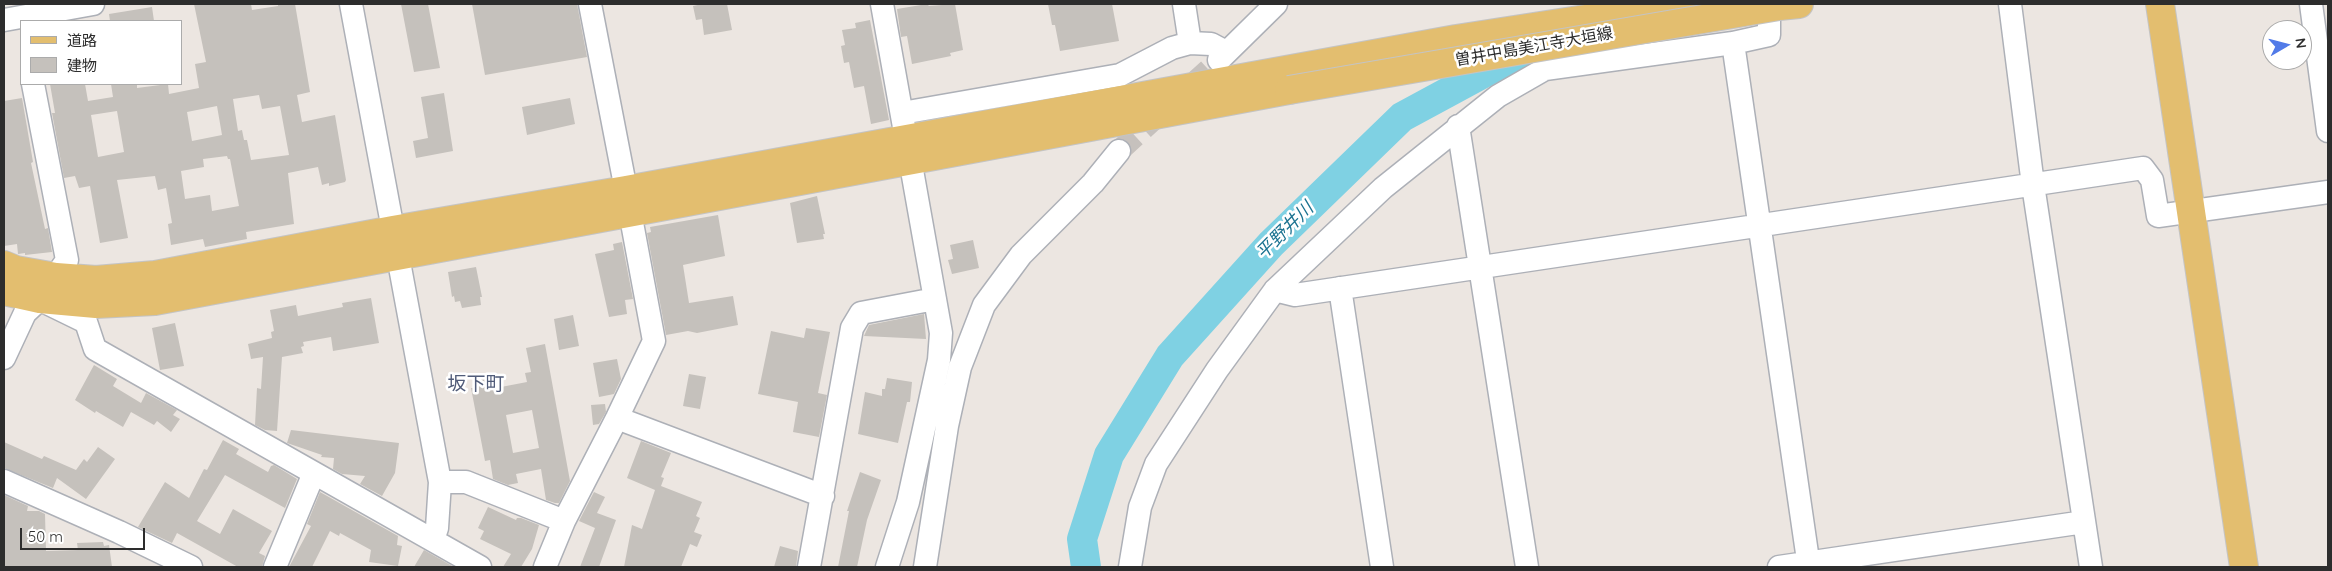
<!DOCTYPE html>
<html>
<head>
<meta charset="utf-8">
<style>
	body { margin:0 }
	#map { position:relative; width:2332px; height:571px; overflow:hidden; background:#ece6e1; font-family:Quicksand,"Noto Sans JP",sans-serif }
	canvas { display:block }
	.frame { position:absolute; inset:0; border:5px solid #2d2d2d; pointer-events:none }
	.legend { position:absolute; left:20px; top:20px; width:162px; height:65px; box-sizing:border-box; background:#fff; border:1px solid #ababab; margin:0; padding:6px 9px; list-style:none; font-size:15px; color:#2d2d2d }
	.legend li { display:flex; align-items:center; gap:10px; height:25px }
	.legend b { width:25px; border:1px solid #ababab }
	.north { position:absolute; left:2262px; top:20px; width:50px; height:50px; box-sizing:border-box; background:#fff; border:1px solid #ababab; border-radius:50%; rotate:82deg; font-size:14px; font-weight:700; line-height:20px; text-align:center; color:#2d2d2d }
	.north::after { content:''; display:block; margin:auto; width:18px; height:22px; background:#527be8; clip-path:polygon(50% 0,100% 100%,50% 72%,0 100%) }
	.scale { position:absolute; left:20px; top:528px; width:125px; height:22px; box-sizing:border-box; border:2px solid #2d2d2d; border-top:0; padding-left:6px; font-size:15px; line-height:18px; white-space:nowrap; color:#2d2d2d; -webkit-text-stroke:4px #fff; paint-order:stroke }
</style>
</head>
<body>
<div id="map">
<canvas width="2332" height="571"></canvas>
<div class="frame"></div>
<ul class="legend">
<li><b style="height:6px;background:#e3be6f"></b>道路</li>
<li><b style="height:14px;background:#c5c1bc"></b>建物</li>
</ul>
<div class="north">N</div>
<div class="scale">50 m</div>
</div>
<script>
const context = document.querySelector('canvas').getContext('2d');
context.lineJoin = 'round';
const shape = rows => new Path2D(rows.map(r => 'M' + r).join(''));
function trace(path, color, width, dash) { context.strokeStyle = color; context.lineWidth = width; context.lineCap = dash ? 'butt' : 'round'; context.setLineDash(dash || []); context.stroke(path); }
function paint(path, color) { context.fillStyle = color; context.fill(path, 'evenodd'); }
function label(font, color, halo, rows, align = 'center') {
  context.font = font + ' Quicksand,"Noto Sans JP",sans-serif'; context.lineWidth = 5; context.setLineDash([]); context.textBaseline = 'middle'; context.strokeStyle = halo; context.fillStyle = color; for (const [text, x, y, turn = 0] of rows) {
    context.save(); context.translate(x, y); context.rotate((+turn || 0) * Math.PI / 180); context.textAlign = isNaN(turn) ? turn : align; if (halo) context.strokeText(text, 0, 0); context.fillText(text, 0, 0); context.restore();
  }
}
const river = shape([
	[1086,567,1082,539,1109,455,1170,356,1271,244,1402,117,1526,50]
]);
const building = shape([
	[194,4,251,4,252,10,278,6,278,4,295,4,310,92,297,95,302,122,335,115,346,180,345,182,329,186,329,183,322,185,318,167,288,173,294,224,246,232,247,239,205,247,203,239,171,245,168,224,172,223,166,188,158,190,155,176,117,180,128,238,100,243,90,186,79,188,75,176,64,178,52,113,55,113,50,84,85,84,88,101,113,97,111,84,137,84,137,88,168,84,169,94,199,88,195,64,206,62],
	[259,95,262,109,280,106,289,155,251,160,247,140,244,140,242,130,238,131,233,99],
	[217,106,222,135,192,141,187,112],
	[117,111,124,152,98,157,91,115],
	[227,156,228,159,230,159,239,206,212,211,210,195,185,199,181,171,204,167,203,159],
	[401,4,428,4,440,68,414,72],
	[472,4,577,4,587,57,485,75],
	[702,4,727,4,732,30,704,35,702,19,696,20,693,6],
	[927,4,929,6,955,4,963,50,950,53,951,56,912,64,907,36,901,37,897,9],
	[1048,4,1112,4,1119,41,1060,51,1055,25,1052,25],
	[152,7,154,21,110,21,109,14],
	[870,20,889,120,871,124,864,86,854,88,849,62,844,63,841,46,845,45,842,30,856,28,855,23],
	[444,93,453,151,416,158,413,141,428,138,421,97],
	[22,98,33,162,31,163,45,229,48,228,52,252,25,255,25,253,18,254,17,244,4,246,4,101],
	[570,98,575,124,527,135,522,107],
	[817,196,825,234,823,234,824,239,797,243,790,203],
	[718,215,725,256,683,265,689,303,733,296,738,325,697,333,688,331,666,335,647,233,651,232,650,227],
	[973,240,979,268,952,274,948,260,953,259,950,245],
	[622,242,633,299,625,300,627,314,609,317,595,254,614,250,613,244],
	[476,267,482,297,480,297,481,305,462,308,460,301,455,302,454,296,452,297,448,272],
	[371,298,379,343,333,351,331,337,303,342,304,346,301,347,303,353,282,357,277,431,265,430,255,425,257,388,261,389,263,357,251,359,248,344,272,338,271,332,274,331,270,310,296,305,298,316,343,307,342,303],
	[924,314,926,339,864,336,869,325],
	[573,315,579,346,559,350,554,319],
	[175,323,184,366,160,370,152,328],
	[806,328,830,332,818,393,827,395,819,437,793,432,798,402,758,394,771,331,804,338],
	[545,344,570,481,559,503,555,503,546,500,541,469,516,474,518,483,508,485,493,479,490,460,485,461,471,388,473,388,474,381,499,376,501,387,527,382,525,373,531,372,526,348],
	[532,410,539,448,513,453,506,415],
	[617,359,621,379,614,394,599,397,593,363],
	[94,365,117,379,113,386,141,403,146,393,177,410,173,415,180,419,171,432,157,421,154,425,131,412,123,427,96,411,95,413,75,400],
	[689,374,706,377,700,409,683,406],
	[887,378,912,382,910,402,907,402,898,443,858,434,865,392,882,396,882,389,885,389],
	[605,404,606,412,599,424,593,425,591,405],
	[291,430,399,443,395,473,382,496,360,484,365,476,342,474,333,469,334,458,321,457,322,455,287,443],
	[223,440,239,449,236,454,268,472,271,466,274,465,297,479,285,508,225,475,197,521,220,534,233,509,272,531,259,553,265,556,262,567,238,567,177,533,172,543,138,527,165,482,189,498,204,469,207,470],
	[641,441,671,453,661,477,664,478,661,486,702,502,696,516,700,518,694,532,702,535,697,547,690,544,681,567,624,567,632,525,642,529,655,490,627,478],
	[4,442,42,459,44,456,76,470,84,459,87,462,98,447,115,459,86,499,57,478,53,488,4,468],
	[860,472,881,480,867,520,857,567,838,567,849,511,847,511],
	[320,492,398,536,397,545,402,546,398,566,369,562,371,550,340,533,339,536,330,531,312,567,289,567,311,526,307,524],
	[594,492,605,497,597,513,616,520,599,567,580,567,595,528,579,521],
	[4,495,28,506,27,511,39,511,45,514,46,551,78,550,77,543,103,542,104,546,109,545,112,567,4,567],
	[488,507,516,520,517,518,521,518,539,525,532,549,521,567,503,567,511,554,480,539,484,531,478,528],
	[780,546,798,551,796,567,774,567],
	[424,550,454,567,414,567]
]);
const minorTunnel = shape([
	[1119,151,1219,60]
]);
const minor = shape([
	[351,4,440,482,437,528,433,540],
	[590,4,626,190],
	[882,4,904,127],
	[1184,4,1190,43],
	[2010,4,2033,185,2091,567],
	[2311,4,2328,131],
	[4,20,93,4],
	[1733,43,1809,567],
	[1219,60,1276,4],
	[902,113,1120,75,1172,48,1190,43,1211,44,1226,52],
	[1458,126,1527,567],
	[1340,288,1382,567],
	[1275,290,1295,295,2143,168,2152,180,2158,216,2328,192],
	[45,302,86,322,95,349,480,567],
	[4,358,25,313,40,299,67,260,33,84],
	[617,418,823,496],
	[4,481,119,532,191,567],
	[440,482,466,482,564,521],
	[275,567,314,473],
	[545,567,564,521,617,418,654,341,630,212],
	[809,567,852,328,861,313,935,299],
	[887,567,908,502,939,360,941,333,910,159],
	[925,567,947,426,960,367,984,305,1021,255,1093,183,1119,151],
	[1130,567,1140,507,1156,464,1217,370,1275,290,1383,188,1498,96,1545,69,1733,43,1769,35,1769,4],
	[1779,567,2084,522]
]);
const major = shape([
	[2160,4,2244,567],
	[1779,6,1799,4],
	[4,265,16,270,56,277,96,280,155,275,393,230,626,190,1456,39,1683,4],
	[4,291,40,299,96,304,155,301,1289,90]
]);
const majorBridge = shape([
	[1289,90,1779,6]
]);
const streetNames = [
	["曽井中島美江寺大垣線",1534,47,-10]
];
const waterNames = [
	["平野井川",1285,231,-45]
];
const quarterNames = [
	["坂下町",476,384]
];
trace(river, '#7fd1e3', 30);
paint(building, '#c5c1bc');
trace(minorTunnel, '#c6c1bd', 22, [22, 11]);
trace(minor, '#adb0b7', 25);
trace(major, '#c4c4c4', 30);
trace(minor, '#fff', 22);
trace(major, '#e3be6f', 28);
trace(majorBridge, '#c4c4c4', 30, []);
trace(majorBridge, '#e3be6f', 28);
label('16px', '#2d2d2d', '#fff', streetNames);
label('italic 18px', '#1c7391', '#fff', waterNames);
label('19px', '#515c79', '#fff', quarterNames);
</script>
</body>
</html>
